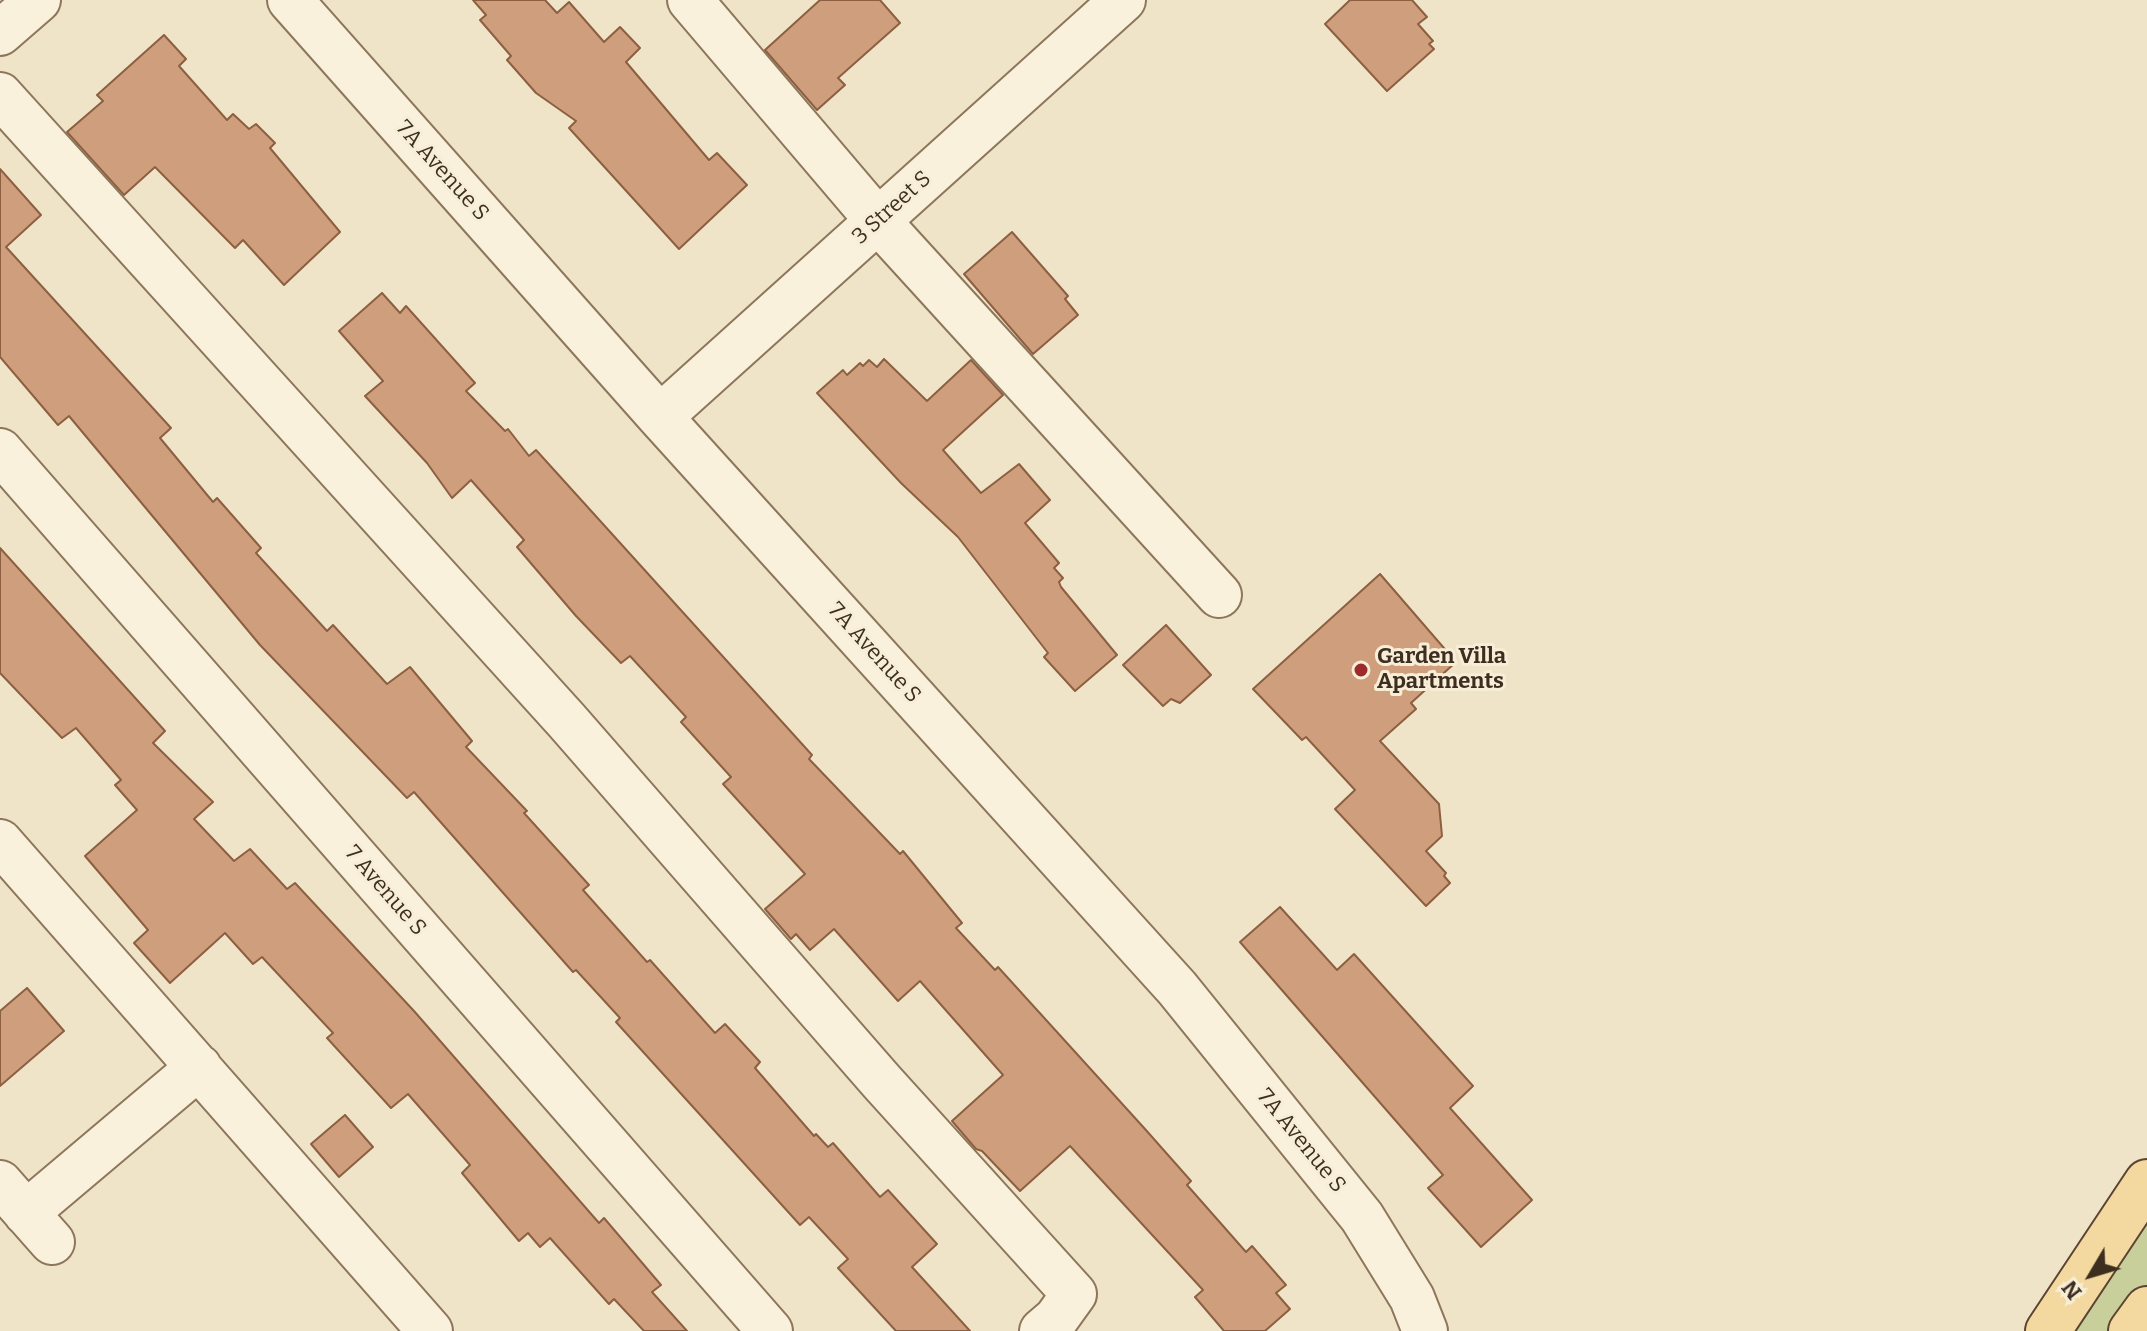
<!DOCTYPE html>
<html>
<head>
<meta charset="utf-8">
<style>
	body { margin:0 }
	#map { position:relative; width:2147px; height:1331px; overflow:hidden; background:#f0e4c8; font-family:Bitter,serif }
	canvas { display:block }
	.north { position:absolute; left:2051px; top:1235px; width:80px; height:80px; -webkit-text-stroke:6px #f7eed8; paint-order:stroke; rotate:232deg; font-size:22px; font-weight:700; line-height:32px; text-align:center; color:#3d2e20 }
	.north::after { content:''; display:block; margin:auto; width:28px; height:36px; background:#3d2e20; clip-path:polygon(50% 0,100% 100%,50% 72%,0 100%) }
</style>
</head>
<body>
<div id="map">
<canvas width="2147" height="1331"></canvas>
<div class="north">N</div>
</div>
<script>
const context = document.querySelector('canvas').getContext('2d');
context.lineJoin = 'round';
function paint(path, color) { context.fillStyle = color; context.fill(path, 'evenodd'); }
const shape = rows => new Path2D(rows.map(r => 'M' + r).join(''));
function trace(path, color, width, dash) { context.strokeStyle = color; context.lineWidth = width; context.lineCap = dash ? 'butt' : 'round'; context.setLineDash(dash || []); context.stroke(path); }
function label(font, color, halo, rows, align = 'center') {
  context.font = font + ' Bitter,serif'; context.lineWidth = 6; context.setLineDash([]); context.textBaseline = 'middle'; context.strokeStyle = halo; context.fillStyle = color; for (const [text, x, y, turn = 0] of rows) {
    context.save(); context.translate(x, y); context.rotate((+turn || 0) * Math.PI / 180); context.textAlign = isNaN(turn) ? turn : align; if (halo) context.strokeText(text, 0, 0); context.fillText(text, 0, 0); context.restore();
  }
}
const green = shape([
	[2147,1203,2147,1331,2068,1331]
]);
const building = shape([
	[473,0,545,0,557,13,569,2,604,42,620,27,640,48,626,62,709,160,717,153,747,185,679,249,569,128,576,121,536,93,507,60,511,56,480,20,486,15,473,0],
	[820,0,880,0,900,23,838,78,845,85,817,110,765,50,820,0],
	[1350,0,1412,0,1427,17,1418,24,1433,41,1429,44,1434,49,1387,91,1325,24,1350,0],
	[164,35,186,59,179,66,227,120,233,114,249,129,256,124,275,143,270,148,340,232,284,285,243,240,235,248,155,167,124,195,67,132,103,101,97,95,164,35],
	[0,169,41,215,6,247,171,428,160,438,213,502,217,498,261,548,256,553,327,631,333,625,387,684,410,667,472,741,466,747,527,811,524,813,589,885,583,890,647,962,650,960,715,1033,725,1024,760,1062,755,1068,814,1136,816,1134,828,1147,833,1143,880,1197,888,1190,937,1244,912,1267,970,1331,896,1331,838,1268,848,1259,809,1217,800,1225,616,1022,620,1018,576,970,573,972,414,792,407,798,260,645,69,416,58,425,0,357,0,169],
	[1012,232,1068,296,1065,299,1078,315,1033,354,964,274,1012,232],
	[382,293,400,313,406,306,475,383,466,391,505,431,508,429,529,456,536,450,812,755,809,759,900,854,903,851,962,923,956,928,995,970,998,967,1145,1129,1191,1181,1187,1185,1246,1252,1252,1246,1286,1285,1276,1293,1290,1309,1265,1331,1224,1331,1195,1297,1203,1290,1070,1146,1020,1191,982,1151,976,1149,952,1121,1003,1075,920,981,898,1001,834,929,810,950,796,934,791,939,765,909,805,874,723,784,731,777,681,722,686,717,630,656,621,663,576,616,517,547,524,540,471,480,452,498,427,463,365,396,383,381,339,331,382,293],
	[884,359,927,401,971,360,1003,395,943,450,981,493,1019,464,1050,500,1025,523,1059,563,1054,568,1063,578,1059,582,1061,587,1117,655,1075,691,1044,657,1048,653,958,537,901,483,817,393,843,370,847,375,860,363,863,366,869,360,877,367,884,359],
	[0,548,165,731,153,743,213,802,194,819,234,861,250,849,287,889,295,883,414,1011,599,1223,604,1218,661,1285,652,1292,687,1331,644,1331,614,1299,609,1304,550,1238,540,1247,528,1233,519,1241,462,1173,470,1165,408,1094,391,1108,327,1038,333,1033,262,957,253,964,225,933,170,983,134,943,148,930,85,856,137,810,115,785,121,780,76,728,62,738,0,673,0,548],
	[1380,574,1456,662,1411,703,1416,709,1380,741,1439,804,1442,836,1426,851,1446,873,1444,876,1450,883,1426,906,1335,809,1355,790,1306,737,1302,740,1253,689,1380,574],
	[1166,625,1211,675,1180,703,1171,699,1163,706,1123,665,1166,625],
	[1280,907,1337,970,1354,954,1473,1086,1450,1108,1532,1200,1481,1247,1428,1188,1443,1175,1240,942,1280,907],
	[27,988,64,1031,0,1086,0,1011,27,988],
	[345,1115,373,1147,339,1177,311,1144,345,1115]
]);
const minor = shape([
	[290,0,660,417,1177,988,1362,1217,1412,1298,1425,1331],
	[690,0,878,221,1219,595],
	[0,33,38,0],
	[0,95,567,721,882,1082,1074,1294,1056,1319,1042,1331],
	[660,417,1123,0],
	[0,451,770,1331],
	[0,842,430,1331],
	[0,1183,52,1242],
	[26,1213,199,1067]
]);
const major = shape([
	[2048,1331,2147,1182],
	[2131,1331,2147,1309]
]);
const markers = [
	[1361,670,8,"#9e2a2b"]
];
const streetNames = [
	["7A Avenue S",442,171,48],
	["3 Street S",892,208,-42],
	["7A Avenue S",874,653,48],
	["7 Avenue S",385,891,49],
	["7A Avenue S",1301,1141,51]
];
const poiNames = [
	["Garden Villa",1377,657],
	["Apartments",1377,682]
];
paint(green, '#c9cf9b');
paint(building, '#cf9f7d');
trace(building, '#8d5f41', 2);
trace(minor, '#8d765c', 48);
trace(major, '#5b4430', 48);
trace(minor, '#faf1dc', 44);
trace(major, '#f3d9a0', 44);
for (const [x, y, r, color] of markers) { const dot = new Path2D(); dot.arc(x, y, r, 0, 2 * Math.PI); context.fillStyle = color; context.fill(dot); trace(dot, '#f7eed8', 3); }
label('22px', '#3d2e20', '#f7eed8', streetNames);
label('bold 22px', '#3d2e20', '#f7eed8', poiNames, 'left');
</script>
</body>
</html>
